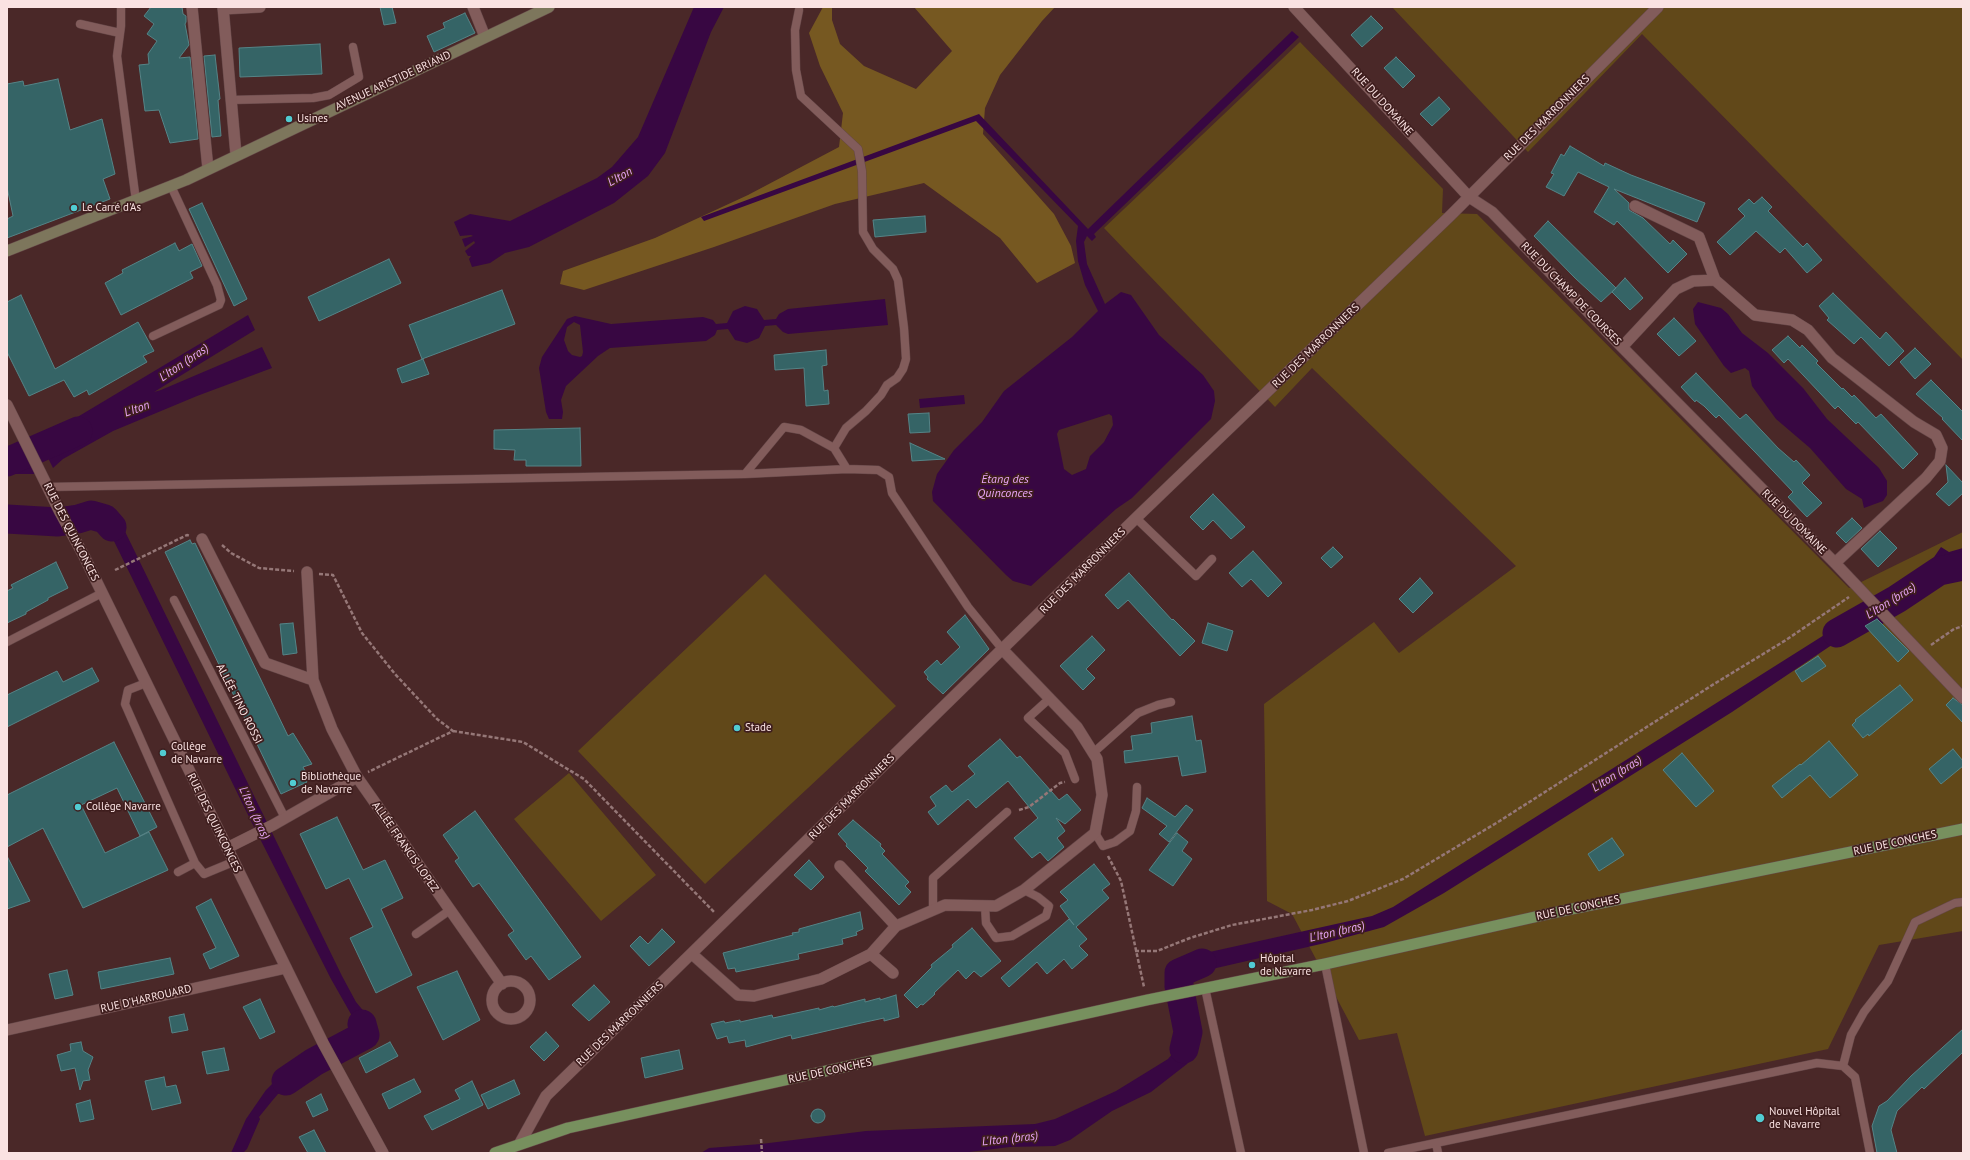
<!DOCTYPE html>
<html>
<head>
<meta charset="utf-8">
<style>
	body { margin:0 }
	#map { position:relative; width:1970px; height:1160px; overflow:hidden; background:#4a2828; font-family:"PT Sans",sans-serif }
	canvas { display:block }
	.frame { position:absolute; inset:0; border:8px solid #fae2e2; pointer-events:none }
</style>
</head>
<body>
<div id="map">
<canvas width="1970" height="1160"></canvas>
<div class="frame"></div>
</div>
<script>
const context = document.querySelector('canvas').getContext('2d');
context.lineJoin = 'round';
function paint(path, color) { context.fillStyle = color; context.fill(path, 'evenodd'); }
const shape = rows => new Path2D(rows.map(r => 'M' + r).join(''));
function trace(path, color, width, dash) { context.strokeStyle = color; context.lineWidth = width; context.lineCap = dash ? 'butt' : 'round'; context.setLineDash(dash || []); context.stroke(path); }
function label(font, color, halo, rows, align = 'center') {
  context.font = font + ' "PT Sans",sans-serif'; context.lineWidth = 3.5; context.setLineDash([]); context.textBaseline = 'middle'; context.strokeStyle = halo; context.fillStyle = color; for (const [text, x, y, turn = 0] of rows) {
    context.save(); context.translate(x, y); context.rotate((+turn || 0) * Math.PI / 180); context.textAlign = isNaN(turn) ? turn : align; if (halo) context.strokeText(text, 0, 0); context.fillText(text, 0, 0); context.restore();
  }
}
const green = shape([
	[1392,7,1963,7,1963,360,1642,34,1528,152],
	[1300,42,1443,189,1442,213,1477,214,1849,588,1963,532,1963,931,1879,945,1828,1049,1425,1136,1397,1033,1359,1040,1292,914,1267,901,1264,704,1374,622,1399,653,1516,566,1312,368,1275,407,1104,228],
	[765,574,896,706,705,884,578,751],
	[569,773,656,875,601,921,514,819]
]);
const forest = shape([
	[823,7,832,7,832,20,840,44,864,66,916,89,952,51,914,7,1055,7,1042,21,1000,75,985,108,983,134,1054,214,1071,246,1075,263,1037,283,1000,238,924,183,835,204,714,247,584,290,560,284,563,271,655,238,748,195,839,147,843,113,820,66,809,33]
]);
const water = shape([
	[694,7,724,7,711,32,665,153,648,176,614,203,529,247,505,253,490,263,472,267,469,259,471,256,468,256,465,251,475,243,474,241,465,247,462,239,473,236,471,235,460,236,454,222,470,214,510,221,597,178,612,167,638,137],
	[1292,31,1299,37,1094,234,1096,237,1092,241,1087,236,1084,242,1087,264,1105,304,1121,292,1131,295,1159,335,1203,375,1214,391,1215,401,1211,419,1132,498,1116,509,1031,586,1013,581,1006,575,933,501,932,492,937,474,954,450,982,422,1004,391,1072,337,1098,311,1085,285,1078,261,1076,241,1078,226,976,121,704,221,701,217,979,114,1088,229],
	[1109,414,1112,416,1113,425,1104,442,1090,456,1086,469,1072,475,1064,469,1057,434,1059,430],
	[885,299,888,325,788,334,783,332,776,325,765,326,759,338,747,343,735,340,728,329,717,330,715,335,706,341,610,348,598,356,566,386,561,400,563,412,562,419,549,419,546,412,539,368,542,357,567,319,575,316,611,324,703,317,713,320,716,324,727,323,733,311,745,306,757,309,764,320,776,319,779,314,788,309],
	[574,322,580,325,583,352,582,356,580,357,572,355,568,351,564,340,567,327],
	[1698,302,1721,308,1728,314,1742,333,1768,353,1803,388,1827,419,1879,468,1887,481,1887,495,1883,501,1864,508,1862,499,1846,489,1810,448,1776,419,1752,386,1749,371,1745,368,1731,373,1724,366,1695,324,1693,309],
	[248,315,255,330,154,392,161,390,262,347,272,368,197,396,113,431,63,459,53,468,39,440],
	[964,395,965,404,920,408,919,399],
	[22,445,36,474,7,474,7,446],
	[90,506,115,511,342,976,356,1002,366,1014,368,1027,373,1037,341,1053,337,1044,360,1030,331,979,252,823,110,533,92,525,83,527,74,513],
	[25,511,54,513,61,528,45,529,45,533,41,535,36,528,27,524,7,524,7,513],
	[1941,547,1949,552,1963,548,1963,575,1918,594,1887,613,1877,602,1903,588,1912,576,1930,566,1932,560],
	[1867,608,1875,616,1732,712,1444,893,1384,927,1325,943,1186,975,1187,984,1172,987,1168,976,1178,959,1372,916,1393,907],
	[1190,1008,1194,1023,1190,1060,1187,1064,1151,1092,1112,1111,1070,1140,1055,1146,1010,1147,961,1153,701,1153,709,1148,761,1144,866,1131,1035,1124,1055,1119,1116,1091,1168,1059,1178,1047,1179,1035,1175,1011],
	[316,1055,320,1064,278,1094,272,1101,259,1117,260,1119,247,1149,243,1153,231,1153,246,1119,266,1090,275,1081]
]);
const river = shape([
	[7,462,78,431],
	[7,519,58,522,78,519,91,515,105,519,112,527],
	[1837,633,1897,599,1939,571,1963,566],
	[1184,1049,1188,1032,1179,986,1179,973,1202,963],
	[286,1081,314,1062,365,1035,362,1024]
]);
const building = shape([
	[151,7,182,7,183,14,186,16,186,22,185,24,189,45,179,58,190,57,198,139,170,143,159,110,145,111,139,65,149,64,148,54,157,41,147,34,154,24,144,16,151,7],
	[380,7,392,7,396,23,384,25,380,7],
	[465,13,475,33,434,52,427,36,445,28,443,23,465,13],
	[1371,16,1383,28,1362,47,1351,35,1371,16],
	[320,44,322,74,240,77,239,48,320,44],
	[215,55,220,99,218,100,221,136,212,137,204,56,215,55],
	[1396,57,1415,76,1403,88,1384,68,1396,57],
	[58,79,70,130,102,119,115,174,103,179,110,199,7,238,7,219,13,216,7,187,7,84,23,81,24,86,58,79],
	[1439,97,1450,109,1432,126,1420,114,1439,97],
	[1570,146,1604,166,1605,163,1631,175,1705,203,1697,222,1614,189,1629,203,1629,210,1643,218,1670,244,1673,240,1687,254,1668,273,1617,221,1614,225,1594,212,1609,187,1578,172,1564,196,1546,187,1554,174,1551,173,1561,154,1564,156,1570,146],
	[1762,197,1772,207,1768,211,1803,247,1807,243,1822,260,1807,273,1785,248,1780,253,1756,231,1730,255,1717,242,1745,216,1738,209,1749,199,1754,204,1762,197],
	[202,203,247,299,234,306,189,209,202,203],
	[925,216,926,232,875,237,873,220,925,216],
	[1548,221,1616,288,1601,302,1575,278,1534,236,1548,221],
	[175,243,179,251,192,244,202,266,190,272,193,278,121,315,105,283,123,273,122,270,175,243],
	[389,259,401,283,319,321,308,297,389,259],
	[1625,278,1643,298,1630,310,1612,292,1625,278],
	[502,290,515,324,422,359,409,325,502,290],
	[1833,293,1880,339,1886,332,1904,351,1889,366,1861,337,1854,344,1827,320,1829,318,1819,306,1833,293],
	[21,295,55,369,138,322,154,351,143,356,147,362,89,395,87,390,74,397,64,380,29,396,7,352,7,302,21,295],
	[1674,318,1696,341,1679,356,1657,334,1674,318],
	[1788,336,1800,348,1802,345,1818,361,1816,363,1842,389,1843,388,1852,397,1854,395,1876,418,1881,414,1918,454,1903,469,1858,422,1856,424,1838,406,1835,409,1788,359,1784,363,1772,350,1788,336],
	[1915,348,1931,364,1915,379,1900,362,1915,348],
	[826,350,827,365,822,366,824,391,828,390,829,404,806,406,804,368,775,370,774,355,826,350],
	[423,359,429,374,402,383,397,369,423,359],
	[1696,373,1740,419,1746,414,1778,448,1794,462,1796,460,1810,475,1802,483,1822,503,1807,517,1788,497,1793,492,1755,452,1719,415,1716,418,1704,406,1696,400,1695,402,1681,387,1696,373],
	[1931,380,1963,412,1963,441,1942,419,1943,418,1916,394,1931,380],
	[929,413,930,432,910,433,908,414,929,413],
	[580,428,581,466,526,466,526,460,514,460,515,450,494,449,494,430,580,428],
	[910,443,945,459,912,461,910,443],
	[1946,465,1963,483,1963,493,1949,506,1936,494,1948,482,1946,465],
	[1213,494,1245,527,1231,539,1213,520,1203,530,1190,517,1213,494],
	[1852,518,1862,528,1846,543,1836,533,1852,518],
	[1880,531,1897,548,1878,567,1861,549,1880,531],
	[190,540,192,544,195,543,288,736,293,733,312,764,303,767,307,775,304,776,307,782,281,794,165,552,190,540],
	[1333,547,1343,557,1331,568,1321,558,1333,547],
	[1253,551,1282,583,1268,597,1251,579,1242,587,1229,573,1253,551],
	[56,562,68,588,48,598,48,600,26,612,26,614,7,623,7,591,13,588,11,585,56,562],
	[1129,573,1172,620,1173,619,1195,641,1180,656,1128,600,1118,609,1105,595,1129,573],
	[1420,578,1433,593,1413,613,1399,599,1420,578],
	[965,615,989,649,943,694,927,679,928,677,924,672,937,660,941,665,960,647,947,632,965,615],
	[1877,619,1909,651,1898,662,1865,626,1877,619],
	[293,623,297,653,283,655,280,624,293,623],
	[1208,623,1233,631,1227,651,1202,643,1208,623],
	[1092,636,1105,650,1086,669,1095,678,1083,690,1060,666,1092,636],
	[1818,656,1826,666,1802,682,1795,671,1818,656],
	[92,668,99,681,7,727,7,695,57,671,63,682,92,668],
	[1900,685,1913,700,1869,736,1868,734,1863,738,1852,725,1856,721,1855,720,1900,685],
	[1953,698,1963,705,1963,723,1946,705,1953,698],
	[1192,716,1196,741,1201,740,1206,772,1182,776,1178,756,1125,763,1124,751,1133,750,1131,736,1152,733,1151,723,1192,716],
	[1000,739,1017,758,1020,756,1059,800,1067,794,1081,810,1065,824,1056,818,1065,831,1057,838,1064,847,1048,861,1040,852,1032,858,1014,838,1038,818,1008,781,976,808,968,799,938,825,928,812,936,806,930,797,946,785,952,792,975,774,968,766,1000,739],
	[1829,741,1858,775,1830,798,1810,775,1782,798,1772,786,1800,764,1801,765,1829,741],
	[114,742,157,827,140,836,117,788,81,805,105,853,149,832,168,870,83,908,43,828,7,847,7,795,114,742],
	[1953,749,1963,761,1963,766,1941,784,1929,769,1953,749],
	[1682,753,1714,791,1696,807,1663,770,1682,753],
	[1147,798,1175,817,1186,805,1193,810,1169,842,1159,834,1167,826,1142,808,1147,798],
	[475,811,581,957,549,980,531,956,526,960,508,935,514,931,479,883,473,887,455,861,459,858,443,835,475,811],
	[337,817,363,870,385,860,403,898,381,909,412,975,376,993,350,938,373,927,349,878,326,889,300,834,337,817],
	[853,820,881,844,880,846,885,851,882,854,909,882,905,886,911,892,899,905,865,871,868,868,846,846,847,844,838,834,853,820],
	[1177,833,1188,842,1182,851,1192,859,1173,886,1149,870,1177,833],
	[1612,838,1624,855,1599,871,1588,854,1612,838],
	[7,856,30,901,7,909,7,856],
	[809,860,824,877,811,890,794,875,809,860],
	[1094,864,1110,884,1102,890,1109,898,1076,927,1087,939,1079,946,1088,955,1072,969,1064,959,1047,974,1037,962,1009,987,1001,978,1069,919,1074,925,1060,906,1068,900,1060,892,1094,864],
	[211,899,239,956,210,969,203,954,216,948,196,907,211,899],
	[860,912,863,929,856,932,857,935,842,939,843,944,798,954,799,959,736,972,735,968,728,969,723,953,793,935,792,933,799,932,799,929,860,912],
	[972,928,1001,961,981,977,974,971,966,979,958,970,934,993,935,994,923,1005,921,1004,917,1008,904,995,932,967,931,965,953,947,952,945,972,928],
	[662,929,675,942,649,966,630,946,640,936,648,944,662,929],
	[170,958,174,974,101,989,98,972,170,958],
	[67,970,73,995,55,999,49,974,67,970],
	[457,971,480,1020,443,1040,417,987,457,971],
	[594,985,610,1002,589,1021,572,1005,594,985],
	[896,995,899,1017,884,1021,884,1018,861,1023,792,1039,791,1035,746,1047,745,1040,729,1043,727,1036,717,1039,711,1024,724,1021,725,1023,740,1020,740,1022,772,1015,773,1018,819,1008,819,1010,833,1006,834,1007,865,999,865,1002,880,998,880,1000,896,995],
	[260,999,275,1032,260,1039,243,1007,260,999],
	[184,1014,188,1030,172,1033,169,1017,184,1014],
	[1963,1029,1963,1052,1924,1089,1922,1087,1897,1111,1891,1130,1897,1153,1877,1153,1872,1126,1879,1106,1887,1101,1911,1076,1963,1029],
	[546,1032,559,1046,544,1061,530,1047,546,1032],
	[81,1042,83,1051,93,1057,88,1070,90,1080,83,1081,80,1090,75,1068,61,1071,57,1055,71,1051,70,1044,81,1042],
	[390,1042,398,1056,366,1073,359,1058,390,1042],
	[224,1048,229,1070,207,1074,202,1052,224,1048],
	[679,1050,683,1069,645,1078,641,1058,679,1050],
	[164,1077,166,1087,176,1085,181,1103,152,1110,145,1081,164,1077],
	[414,1079,421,1092,389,1109,382,1094,414,1079],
	[514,1080,520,1094,488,1109,481,1095,514,1080],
	[472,1081,483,1105,432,1130,424,1116,460,1099,455,1090,472,1081],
	[321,1094,328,1110,313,1117,306,1102,321,1094],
	[90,1100,94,1119,80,1122,76,1104,90,1100],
	'811 1116a7 7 0 1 1 14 0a7 7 0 1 1-14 0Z',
	[314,1130,326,1153,308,1153,299,1137,314,1130]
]);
const path = shape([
	[222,545,231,553,259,568,294,571],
	[115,570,187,535,190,536],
	[319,574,333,575,362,633,395,674,437,719,453,731,368,772],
	[1931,645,1954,629,1963,626],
	[453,731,523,742,584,779,715,913],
	[1019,810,1029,807,1060,783,1065,782],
	[1108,856,1121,881,1144,987],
	[1135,951,1157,951,1190,938,1232,925,1312,910,1348,901,1403,879,1498,822,1714,684,1786,640,1849,597],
	[761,1139,762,1153]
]);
const service = shape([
	[121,7,121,26,117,56,136,201],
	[799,10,795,30,796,70,801,96,858,149,862,171,863,232,873,249,893,269,898,280,904,328,906,359,903,369,897,378,887,385,881,395,866,411,846,428,834,448],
	[80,24,120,33],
	[230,100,313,98,329,95,359,77,353,47],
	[153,336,219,305,221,300,217,285,171,186],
	[847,469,834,448,801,430,784,427,745,474,847,469,878,470,889,477,892,493,968,607,1003,650],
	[47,487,745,474],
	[1136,518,1196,576,1212,559],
	[174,600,285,818],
	[7,642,102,593],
	[146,683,128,690,125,704,195,863,204,874,233,862],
	[1049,699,1028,718,1065,753,1075,779],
	[1093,753,1138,713,1158,705,1171,702],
	[1095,833,1103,846,1115,842,1130,831,1136,811,1137,787],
	[178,872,195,863],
	[985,906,986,923,996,938,1012,936,1046,916,1049,906,1038,897,1024,890],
	[933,910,933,878,1007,812],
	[416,934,450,910],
	[1325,964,1364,1153],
	[1205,988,1241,1153],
	[1843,1066,1851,1035,1864,1012,1888,981,1915,922,1955,903,1963,902],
	[1436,1143,1438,1153],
	[1388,1153,1817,1063,1843,1066,1855,1077,1870,1153]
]);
const minor = shape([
	[192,7,208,169],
	[223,7,236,155],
	[473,7,485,37],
	[1294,7,1469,197,1492,212,1622,347,1676,289,1693,281,1715,280,1755,315,1792,320,1808,330,1832,358,1914,422,1936,435,1942,448,1940,461,1926,478,1835,563],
	[223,9,260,7],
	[1635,206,1699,237,1715,280],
	[1622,347,1835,563,1963,698],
	[202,539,265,663,313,680],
	[307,572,313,680,332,729,357,777,502,984],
	[227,848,273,825,357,777],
	[840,866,896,926],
	[692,954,738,995,754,996,821,979,871,954,896,926,945,905,996,906,1024,890,1095,833,1102,795,1097,759,1077,727,1003,650],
	[871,954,893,973],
	'492 1000a19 19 0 1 1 38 0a19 19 0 1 1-38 0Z',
	[7,1030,286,968],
	[520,1143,546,1096,1136,518,1451,215,1658,7]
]);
const tertiary = shape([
	[7,405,60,512,84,556,323,1043,383,1153]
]);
const secondary = shape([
	[7,251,186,180,549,7]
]);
const primary = shape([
	[495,1153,568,1128,1147,1000,1325,964,1548,914,1963,829]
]);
const markers = [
	[289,119,4,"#51ccd2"],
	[74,208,4,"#51ccd2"],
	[737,728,4,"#51ccd2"],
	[163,753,4,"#51ccd2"],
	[293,783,4,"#51ccd2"],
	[78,807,4,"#51ccd2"],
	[1252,965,4,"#51ccd2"],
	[1760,1118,5,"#51ccd2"]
];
const streetNames = [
	["AVENUE ARISTIDE BRIAND",393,81,-25],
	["RUE DU DOMAINE",1382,102,48],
	["RUE DES MARRONNIERS",1547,118,-45],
	["RUE DU CHAMP DE COURSES",1571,294,46],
	["RUE DES MARRONNIERS",1316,346,-44],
	["RUE DU DOMAINE",1794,522,45],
	["RUE DES QUINCONCES",71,532,63],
	["RUE DES MARRONNIERS",1083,571,-45],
	["ALLÉE TINO ROSSI",239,704,63],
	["RUE DES MARRONNIERS",852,797,-45],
	["RUE DES QUINCONCES",214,823,64],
	["RUE DE CONCHES",1895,843,-12],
	["ALLÉE FRANCIS LOPEZ",405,847,55],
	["RUE DE CONCHES",1578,908,-12],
	["RUE D'HARROUARD",146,999,-13],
	["RUE DES MARRONNIERS",620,1024,-44],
	["RUE DE CONCHES",830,1071,-12]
];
const poiNames = [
	["Usines",297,119],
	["Le Carré d'As",82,208],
	["Stade",745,728],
	["Collège",171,747],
	["de Navarre",171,760],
	["Bibliothèque",301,777],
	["de Navarre",301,790],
	["Collège Navarre",86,807],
	["Hôpital",1260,959],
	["de Navarre",1260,972],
	["Nouvel Hôpital",1769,1112],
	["de Navarre",1769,1125]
];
const waterNames = [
	["L'Iton",620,177,-30],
	["L'Iton (bras)",184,363,-34],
	["L'Iton",137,409,-20],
	["Étang des",1005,480],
	["Quinconces",1005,494],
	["L'Iton (bras)",1891,601,-32],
	["L'Iton (bras)",1617,774,-32],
	["L'Iton (bras)",254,813,65],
	["L'Iton (bras)",1337,932,-13],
	["L'Iton (bras)",1010,1139,-6]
];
paint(green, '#614819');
paint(forest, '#765821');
paint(water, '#380742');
trace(river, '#380742', 29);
paint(building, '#356466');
trace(building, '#558487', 1);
trace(service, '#644647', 9);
trace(minor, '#644647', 12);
trace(tertiary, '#644647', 12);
trace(secondary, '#644647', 12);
trace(primary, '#644647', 12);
trace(path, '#957777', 2.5, [4, 2]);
trace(service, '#825c5b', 8);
trace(minor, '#825c5b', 11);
trace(tertiary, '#825c5b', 11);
trace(secondary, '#7d765c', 11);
trace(primary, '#77905e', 11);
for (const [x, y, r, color] of markers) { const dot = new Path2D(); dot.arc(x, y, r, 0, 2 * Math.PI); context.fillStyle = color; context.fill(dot); trace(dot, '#3f1e1e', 1.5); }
label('11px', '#fae2e2', '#3f1e1e', streetNames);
label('11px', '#fae2e2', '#3f1e1e', poiNames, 'left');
label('italic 12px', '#e8a5f7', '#3f1e1e', waterNames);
</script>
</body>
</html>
